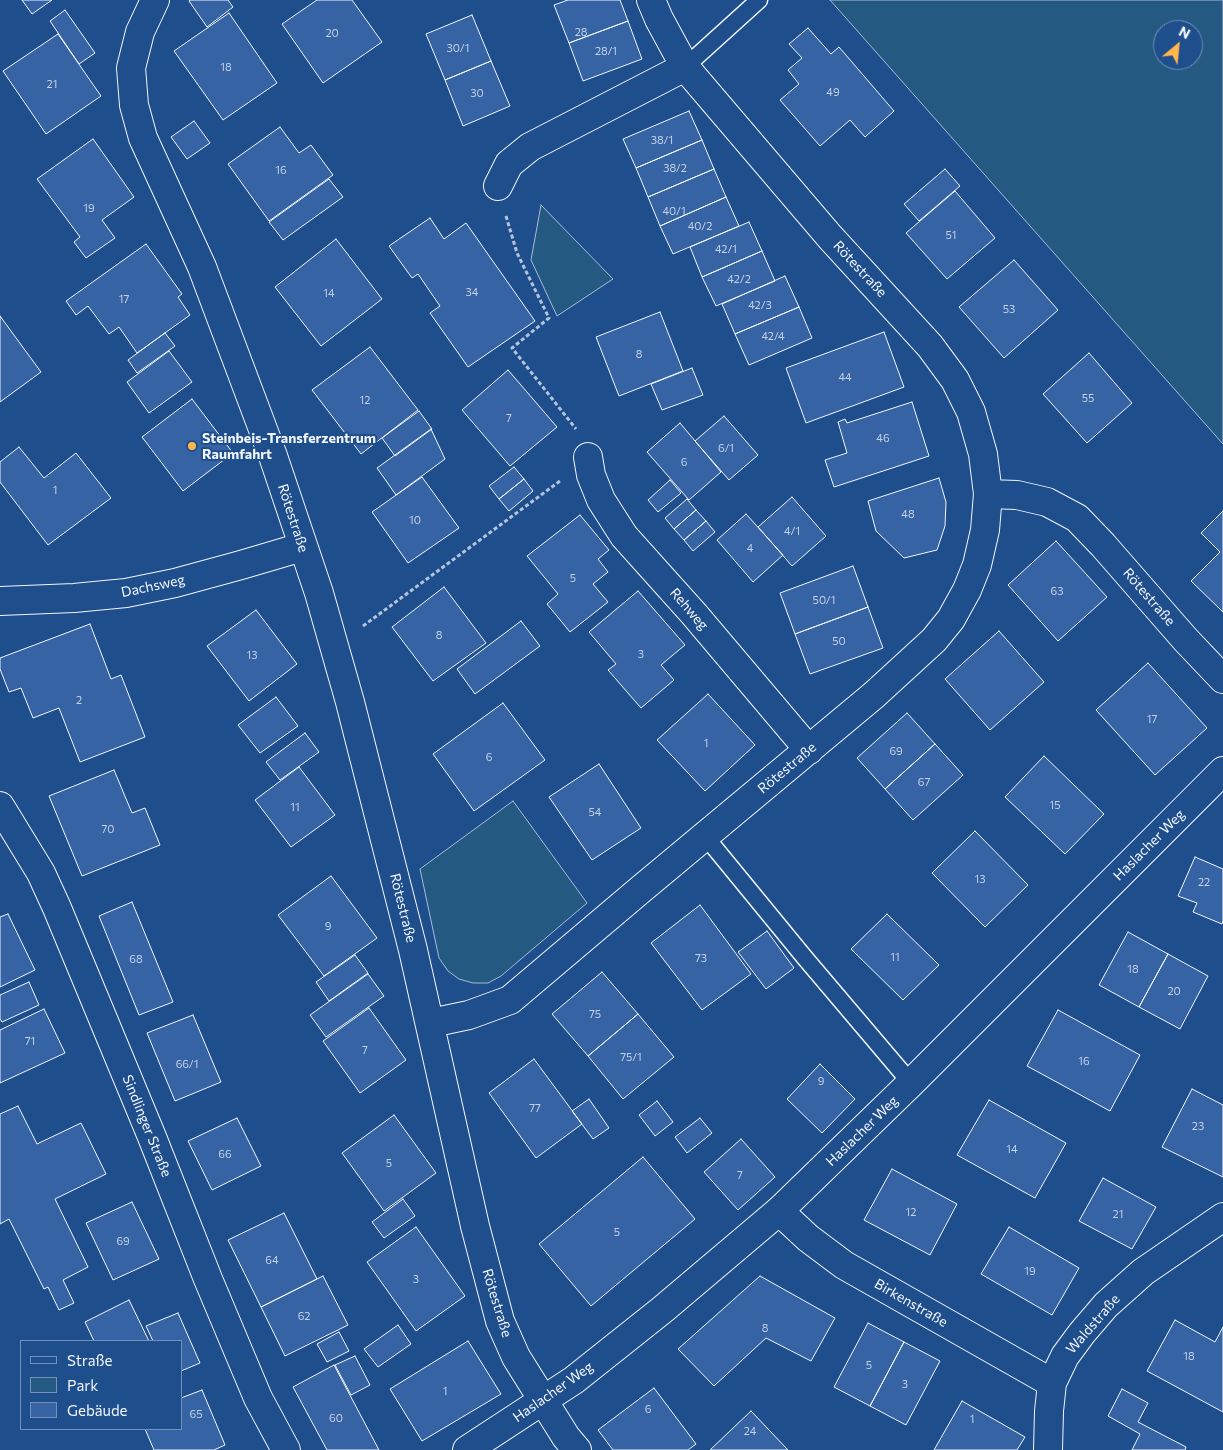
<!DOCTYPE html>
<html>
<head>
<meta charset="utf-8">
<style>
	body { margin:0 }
	#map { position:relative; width:1223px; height:1450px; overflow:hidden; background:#1f4e8c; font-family:Commissioner,sans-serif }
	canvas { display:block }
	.legend { position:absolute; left:20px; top:1340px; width:162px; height:90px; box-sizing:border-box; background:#1f4e8c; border:1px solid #7391ba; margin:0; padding:6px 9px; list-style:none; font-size:15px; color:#f2f6ff }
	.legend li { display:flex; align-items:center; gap:10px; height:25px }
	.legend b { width:25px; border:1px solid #7391ba }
	.north { position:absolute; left:1153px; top:20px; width:50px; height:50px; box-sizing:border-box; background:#1f4e8c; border:1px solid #7391ba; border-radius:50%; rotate:28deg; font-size:14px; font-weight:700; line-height:20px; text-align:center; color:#f2f6ff }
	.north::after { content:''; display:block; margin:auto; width:18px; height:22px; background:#ffb74d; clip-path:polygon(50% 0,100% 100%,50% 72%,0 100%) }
</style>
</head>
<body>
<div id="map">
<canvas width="1223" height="1450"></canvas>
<ul class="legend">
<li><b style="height:6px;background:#1f4e8c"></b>Straße</li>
<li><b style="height:14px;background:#245a82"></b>Park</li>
<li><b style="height:14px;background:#3563a3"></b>Gebäude</li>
</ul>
<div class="north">N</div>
</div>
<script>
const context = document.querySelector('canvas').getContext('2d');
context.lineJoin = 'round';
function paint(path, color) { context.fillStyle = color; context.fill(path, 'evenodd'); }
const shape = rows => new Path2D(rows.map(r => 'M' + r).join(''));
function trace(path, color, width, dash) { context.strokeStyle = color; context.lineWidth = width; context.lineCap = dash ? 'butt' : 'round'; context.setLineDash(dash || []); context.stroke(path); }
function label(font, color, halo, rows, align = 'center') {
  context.font = font + ' Commissioner,sans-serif'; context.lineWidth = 4; context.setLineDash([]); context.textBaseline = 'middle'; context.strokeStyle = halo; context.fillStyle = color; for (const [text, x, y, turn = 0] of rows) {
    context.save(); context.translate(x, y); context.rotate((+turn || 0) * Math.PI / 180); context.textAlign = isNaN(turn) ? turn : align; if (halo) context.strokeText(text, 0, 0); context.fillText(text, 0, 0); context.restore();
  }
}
const green = shape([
	[830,0,1223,0,1223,444,830,0],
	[1163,30,1193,30,1193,60,1163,60,1163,30],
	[541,205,613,279,557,316,531,260,541,205],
	[513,801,587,903,501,976,488,983,473,983,459,979,448,971,439,958,420,869,513,801]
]);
const building = shape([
	[22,0,52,0,32,14,22,0],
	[190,0,228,0,233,7,207,27,189,1,190,0],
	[317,0,352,0,382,42,323,83,282,24,317,0],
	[568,0,620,0,628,21,569,43,554,5,568,0],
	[65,10,95,53,79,64,50,21,65,10],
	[229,13,277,83,223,120,174,51,229,13],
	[472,15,491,61,445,80,426,34,472,15],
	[628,21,642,59,583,81,569,43,628,21],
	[808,28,831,54,839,47,894,111,865,137,850,120,820,146,780,100,799,84,788,70,802,58,789,44,808,28],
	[58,34,101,96,46,134,3,71,58,34],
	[491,61,510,106,463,126,445,80,491,61],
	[689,111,702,140,636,168,623,139,689,111],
	[194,121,210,143,187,159,171,137,194,121],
	[280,127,299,153,311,145,333,175,269,221,228,164,280,127],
	[93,139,134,197,102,220,115,238,86,258,74,242,80,237,37,179,93,139],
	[702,140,714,169,648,197,636,168,702,140],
	[714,169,726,197,660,226,648,197,714,169],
	[945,169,960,186,919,221,904,204,945,169],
	[329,179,343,197,283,240,269,222,329,179],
	[955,191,995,238,947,279,906,233,955,191],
	[726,197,739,226,673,254,660,226,726,197],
	[430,218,444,239,466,223,535,321,468,367,430,313,440,306,418,274,412,278,389,246,430,218],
	[749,222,762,251,702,277,690,247,749,222],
	[336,239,382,299,321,346,275,287,336,239],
	[146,244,182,294,178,297,190,315,137,353,119,327,109,334,88,306,76,315,66,301,146,244],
	[762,251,775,281,716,306,702,277,762,251],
	[1014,260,1058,310,1004,358,959,307,1014,260],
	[785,276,799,307,735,334,722,304,785,276],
	[799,307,812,338,749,365,735,334,799,307],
	[660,312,683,371,619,396,596,337,660,312],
	[0,316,41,372,0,402,0,316],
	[884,332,904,387,806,423,786,368,884,332],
	[165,333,175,346,137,373,128,360,165,333],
	[370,347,418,410,361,454,312,390,370,347],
	[169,351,192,382,149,413,127,382,169,351],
	[1089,353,1132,403,1087,443,1043,394,1089,353],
	[692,368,703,395,662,410,651,384,692,368],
	[508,370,557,427,510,466,462,410,508,370],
	[192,399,233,453,183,491,142,437,192,399],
	[912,402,929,456,834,487,825,460,847,453,838,422,845,419,847,423,912,402],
	[419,411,432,429,395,456,382,438,419,411],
	[724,416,758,455,729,480,695,441,724,416],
	[680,423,721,472,689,500,647,452,680,423],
	[431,429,445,459,396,495,377,468,431,429],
	[19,447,44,478,76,453,111,498,48,545,0,482,0,462,19,447],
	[514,467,524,479,499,499,489,486,514,467],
	[422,477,459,528,408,563,372,512,422,477],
	[939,478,946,502,945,526,937,550,904,558,876,531,868,501,939,478],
	[524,479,533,491,509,511,499,499,524,479],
	[670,480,681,493,658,512,648,500,670,480],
	[792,497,826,536,792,566,758,527,792,497],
	[687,499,696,510,674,529,665,518,687,499],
	[696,510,706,521,684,540,674,529,696,510],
	[1223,511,1223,612,1191,581,1220,552,1201,533,1223,511],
	[746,514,783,555,753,582,717,540,746,514],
	[580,515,609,550,598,559,608,572,593,584,608,602,570,632,547,604,558,594,527,556,580,515],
	[706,521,715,532,693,551,684,540,706,521],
	[1056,541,1107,597,1058,641,1008,585,1056,541],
	[853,566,868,607,795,634,780,593,853,566],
	[444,587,486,643,433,681,392,627,444,587],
	[638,591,685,645,661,665,674,680,641,708,608,670,616,664,589,632,638,591],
	[868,607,883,648,810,674,795,634,868,607],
	[256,610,297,664,249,701,207,646,256,610],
	[521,621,540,646,475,694,457,669,521,621],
	[90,624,111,679,121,675,145,737,80,762,59,708,33,718,21,688,9,692,0,669,0,658,90,624],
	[999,631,1044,682,990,730,945,679,999,631],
	[1148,663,1207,728,1155,775,1096,710,1148,663],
	[708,694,755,745,705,791,657,740,708,694],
	[276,697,298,726,260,753,238,725,276,697],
	[503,703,545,760,474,811,433,754,503,703],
	[907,713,935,744,885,789,857,758,907,713],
	[305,733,319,752,280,780,266,762,305,733],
	[935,744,963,775,913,820,885,789,935,744],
	[1044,756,1104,814,1065,854,1005,797,1044,756],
	[599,764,641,828,592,860,549,797,599,764],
	[299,767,335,815,291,847,255,800,299,767],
	[114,770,132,813,145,808,160,845,82,876,49,796,114,770],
	[975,831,1028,885,985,927,932,873,975,831],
	[1195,857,1223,869,1223,921,1222,924,1193,912,1197,903,1178,896,1195,857],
	[331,876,377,938,324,976,278,915,331,876],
	[132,902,173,1002,139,1015,99,916,132,902],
	[700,905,751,974,702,1010,651,943,700,905],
	[8,914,35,970,0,987,0,917,8,914],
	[887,914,939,965,903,1000,851,949,887,914],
	[767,931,794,968,766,989,738,952,767,931],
	[1128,932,1168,954,1139,1007,1099,985,1128,932],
	[1168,954,1208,976,1180,1029,1139,1007,1168,954],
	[355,955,368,973,329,1001,316,982,355,955],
	[602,972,638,1014,588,1056,552,1014,602,972],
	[368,974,384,996,326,1037,310,1015,368,974],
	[29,982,39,1005,2,1022,0,1019,0,995,29,982],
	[369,1008,406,1060,360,1093,323,1041,369,1008],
	[44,1009,65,1053,0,1083,0,1030,44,1009],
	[1058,1010,1140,1055,1110,1111,1027,1066,1058,1010],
	[638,1014,674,1057,623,1099,588,1056,638,1014],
	[193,1015,221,1082,175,1101,147,1033,193,1015],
	[534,1059,582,1124,536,1158,489,1093,534,1059],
	[820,1064,855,1099,822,1133,787,1099,820,1064],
	[1192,1089,1223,1105,1223,1177,1162,1147,1192,1089],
	[589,1099,609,1128,593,1139,572,1111,589,1099],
	[989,1100,1066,1143,1035,1198,957,1155,989,1100],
	[657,1101,673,1122,655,1136,639,1115,657,1101],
	[18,1106,37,1144,81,1123,106,1174,55,1199,88,1267,63,1280,74,1303,59,1310,48,1287,44,1289,9,1219,0,1224,0,1114,18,1106],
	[394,1115,436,1173,384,1211,342,1153,394,1115],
	[237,1118,261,1166,212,1190,188,1141,237,1118],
	[700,1118,712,1133,687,1153,675,1137,700,1118],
	[741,1139,775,1177,738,1210,704,1172,741,1139],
	[643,1157,695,1219,591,1306,539,1244,643,1157],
	[892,1169,957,1204,930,1255,864,1220,892,1169],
	[1103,1178,1156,1207,1132,1249,1079,1221,1103,1178],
	[403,1199,415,1216,384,1238,372,1222,403,1199],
	[132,1202,159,1259,113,1280,86,1223,132,1202],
	[284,1213,317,1279,261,1307,228,1240,284,1213],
	[416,1227,465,1296,416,1331,367,1262,416,1227],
	[1009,1227,1079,1268,1052,1315,981,1274,1009,1227],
	[323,1276,348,1325,285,1356,261,1307,323,1276],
	[760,1276,835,1318,811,1361,766,1338,714,1386,678,1349,760,1276],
	[129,1300,149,1341,94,1341,85,1322,129,1300],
	[178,1313,200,1363,181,1371,181,1341,153,1341,146,1326,178,1313],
	[1175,1320,1215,1342,1223,1327,1223,1412,1147,1371,1175,1320],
	[868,1323,904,1342,870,1406,834,1387,868,1323],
	[398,1325,411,1344,378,1367,364,1349,398,1325],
	[339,1332,349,1351,327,1362,317,1344,339,1332],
	[468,1341,501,1394,422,1441,390,1389,468,1341],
	[904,1342,940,1361,906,1425,870,1406,904,1342],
	[355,1356,370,1385,351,1395,335,1365,355,1356],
	[334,1365,379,1450,327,1450,293,1387,334,1365],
	[654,1388,696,1444,688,1450,613,1450,598,1430,654,1388],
	[1122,1389,1148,1403,1138,1422,1186,1447,1185,1450,1132,1450,1140,1434,1108,1416,1122,1389],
	[202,1390,225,1445,214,1450,154,1450,145,1429,181,1429,181,1398,202,1390],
	[962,1401,1025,1437,1017,1450,934,1450,962,1401],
	[751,1411,788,1450,710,1450,751,1411]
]);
const path = shape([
	[506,216,517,253,549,318,512,348,576,429],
	[363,626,560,481]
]);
const lane = shape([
	[685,67,759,0],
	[705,836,805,958,911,1083]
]);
const street = shape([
	[155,0,140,32,131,68,134,105,143,138,202,267,273,456,319,593,350,702,413,950,475,1226,500,1321,516,1357,566,1437,577,1450],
	[498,186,509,164,530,147,685,67],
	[588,457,591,475,601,500,624,536,694,614,809,750],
	[988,494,1017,495,1047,502,1077,518,1103,545,1185,639,1223,679],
	[0,601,74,598,126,593,175,583,241,565,302,547],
	[431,1023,469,1015,510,1000,640,890,874,695,934,640,951,619,967,590,977,565,985,530,988,494,983,454,971,412,955,380,930,346,830,237,685,67,659,19,651,0],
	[779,1211,808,1238,844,1265,1052,1383],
	[1048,1450,1049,1411,1052,1383,1065,1356,1082,1333,1106,1305,1143,1272,1223,1217]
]);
const secondary = shape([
	[0,806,41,873,57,908,152,1137,208,1279,258,1398,286,1450],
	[467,1450,574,1380,662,1310,779,1211,911,1083,1223,771]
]);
const markers = [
	[192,446,5,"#ffb74d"]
];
const numberNames = [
	["28",581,32],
	["20",332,33],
	["30/1",458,48],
	["28/1",606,51],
	["18",226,67],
	["21",52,84],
	["49",833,92],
	["30",477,93],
	["38/1",662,140],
	["38/2",675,168],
	["16",281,170],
	["19",89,208],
	["40/1",674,211],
	["40/2",700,226],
	["51",951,235],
	["42/1",726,249],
	["42/2",739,279],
	["34",472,292],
	["14",329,293],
	["17",124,299],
	["42/3",760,305],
	["53",1009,309],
	["42/4",773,336],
	["8",639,354],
	["44",845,377],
	["55",1088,398],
	["12",365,400],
	["7",509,418],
	["46",883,438],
	["6/1",726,448],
	["6",684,462],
	["1",55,490],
	["48",908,514],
	["10",415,520],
	["4/1",792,531],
	["4",750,548],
	["5",573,578],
	["63",1057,591],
	["50/1",824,600],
	["8",439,635],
	["50",839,641],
	["3",641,654],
	["13",252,655],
	["2",79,700],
	["17",1152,719],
	["1",706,743],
	["69",896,751],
	["6",489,757],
	["67",924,782],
	["15",1055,805],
	["11",295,807],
	["54",595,812],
	["70",108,829],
	["13",980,879],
	["22",1204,882],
	["9",328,926],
	["11",895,957],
	["73",701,958],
	["68",136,959],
	["18",1133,969],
	["20",1174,991],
	["75",595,1014],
	["71",30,1041],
	["7",365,1050],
	["75/1",631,1057],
	["16",1084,1061],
	["66/1",187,1064],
	["9",821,1081],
	["77",535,1108],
	["23",1198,1126],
	["14",1012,1149],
	["66",225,1154],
	["5",389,1163],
	["7",740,1175],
	["12",911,1212],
	["21",1118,1214],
	["5",617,1232],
	["69",123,1241],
	["64",272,1260],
	["19",1030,1271],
	["3",416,1279],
	["62",304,1316],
	["8",765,1328],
	["18",1189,1356],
	["5",869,1365],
	["3",905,1384],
	["1",445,1391],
	["6",648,1409],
	["65",196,1414],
	["60",336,1418],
	["1",972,1419],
	["24",750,1431]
];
const streetNames = [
	["Rötestraße",860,269,47],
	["Rötestraße",293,518,72],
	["Dachsweg",153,586,-12],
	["Rötestraße",1149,597,49],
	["Rehweg",689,609,49],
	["Rötestraße",787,768,-40],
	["Haslacher Weg",1149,845,-45],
	["Rötestraße",403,908,76],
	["Sindlinger Straße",147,1126,68],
	["Haslacher Weg",862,1131,-44],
	["Rötestraße",497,1303,73],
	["Birkenstraße",911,1303,30],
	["Waldstraße",1093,1324,-49],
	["Haslacher Weg",553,1392,-35]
];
const poiNames = [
	["Steinbeis-Transferzentrum",202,438],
	["Raumfahrt",202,454]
];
paint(green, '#245a82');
trace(green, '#a8bbd7', 1);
paint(building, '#3563a3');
trace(building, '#f2f6ff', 1);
trace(lane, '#f2f6ff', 19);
trace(street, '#f2f6ff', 30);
trace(secondary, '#f2f6ff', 30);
trace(path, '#b3c4dc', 3, [4, 2.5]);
trace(lane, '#1f4e8c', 16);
trace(street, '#1f4e8c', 28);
trace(secondary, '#1f4e8c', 28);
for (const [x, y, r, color] of markers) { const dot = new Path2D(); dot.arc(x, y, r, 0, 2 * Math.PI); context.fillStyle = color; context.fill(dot); trace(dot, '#1f4e8c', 2); }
label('11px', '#c3d1e8', null, numberNames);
label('14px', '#f2f6ff', '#1f4e8c', streetNames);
label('bold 14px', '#f2f6ff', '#1f4e8c', poiNames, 'left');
</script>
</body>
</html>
